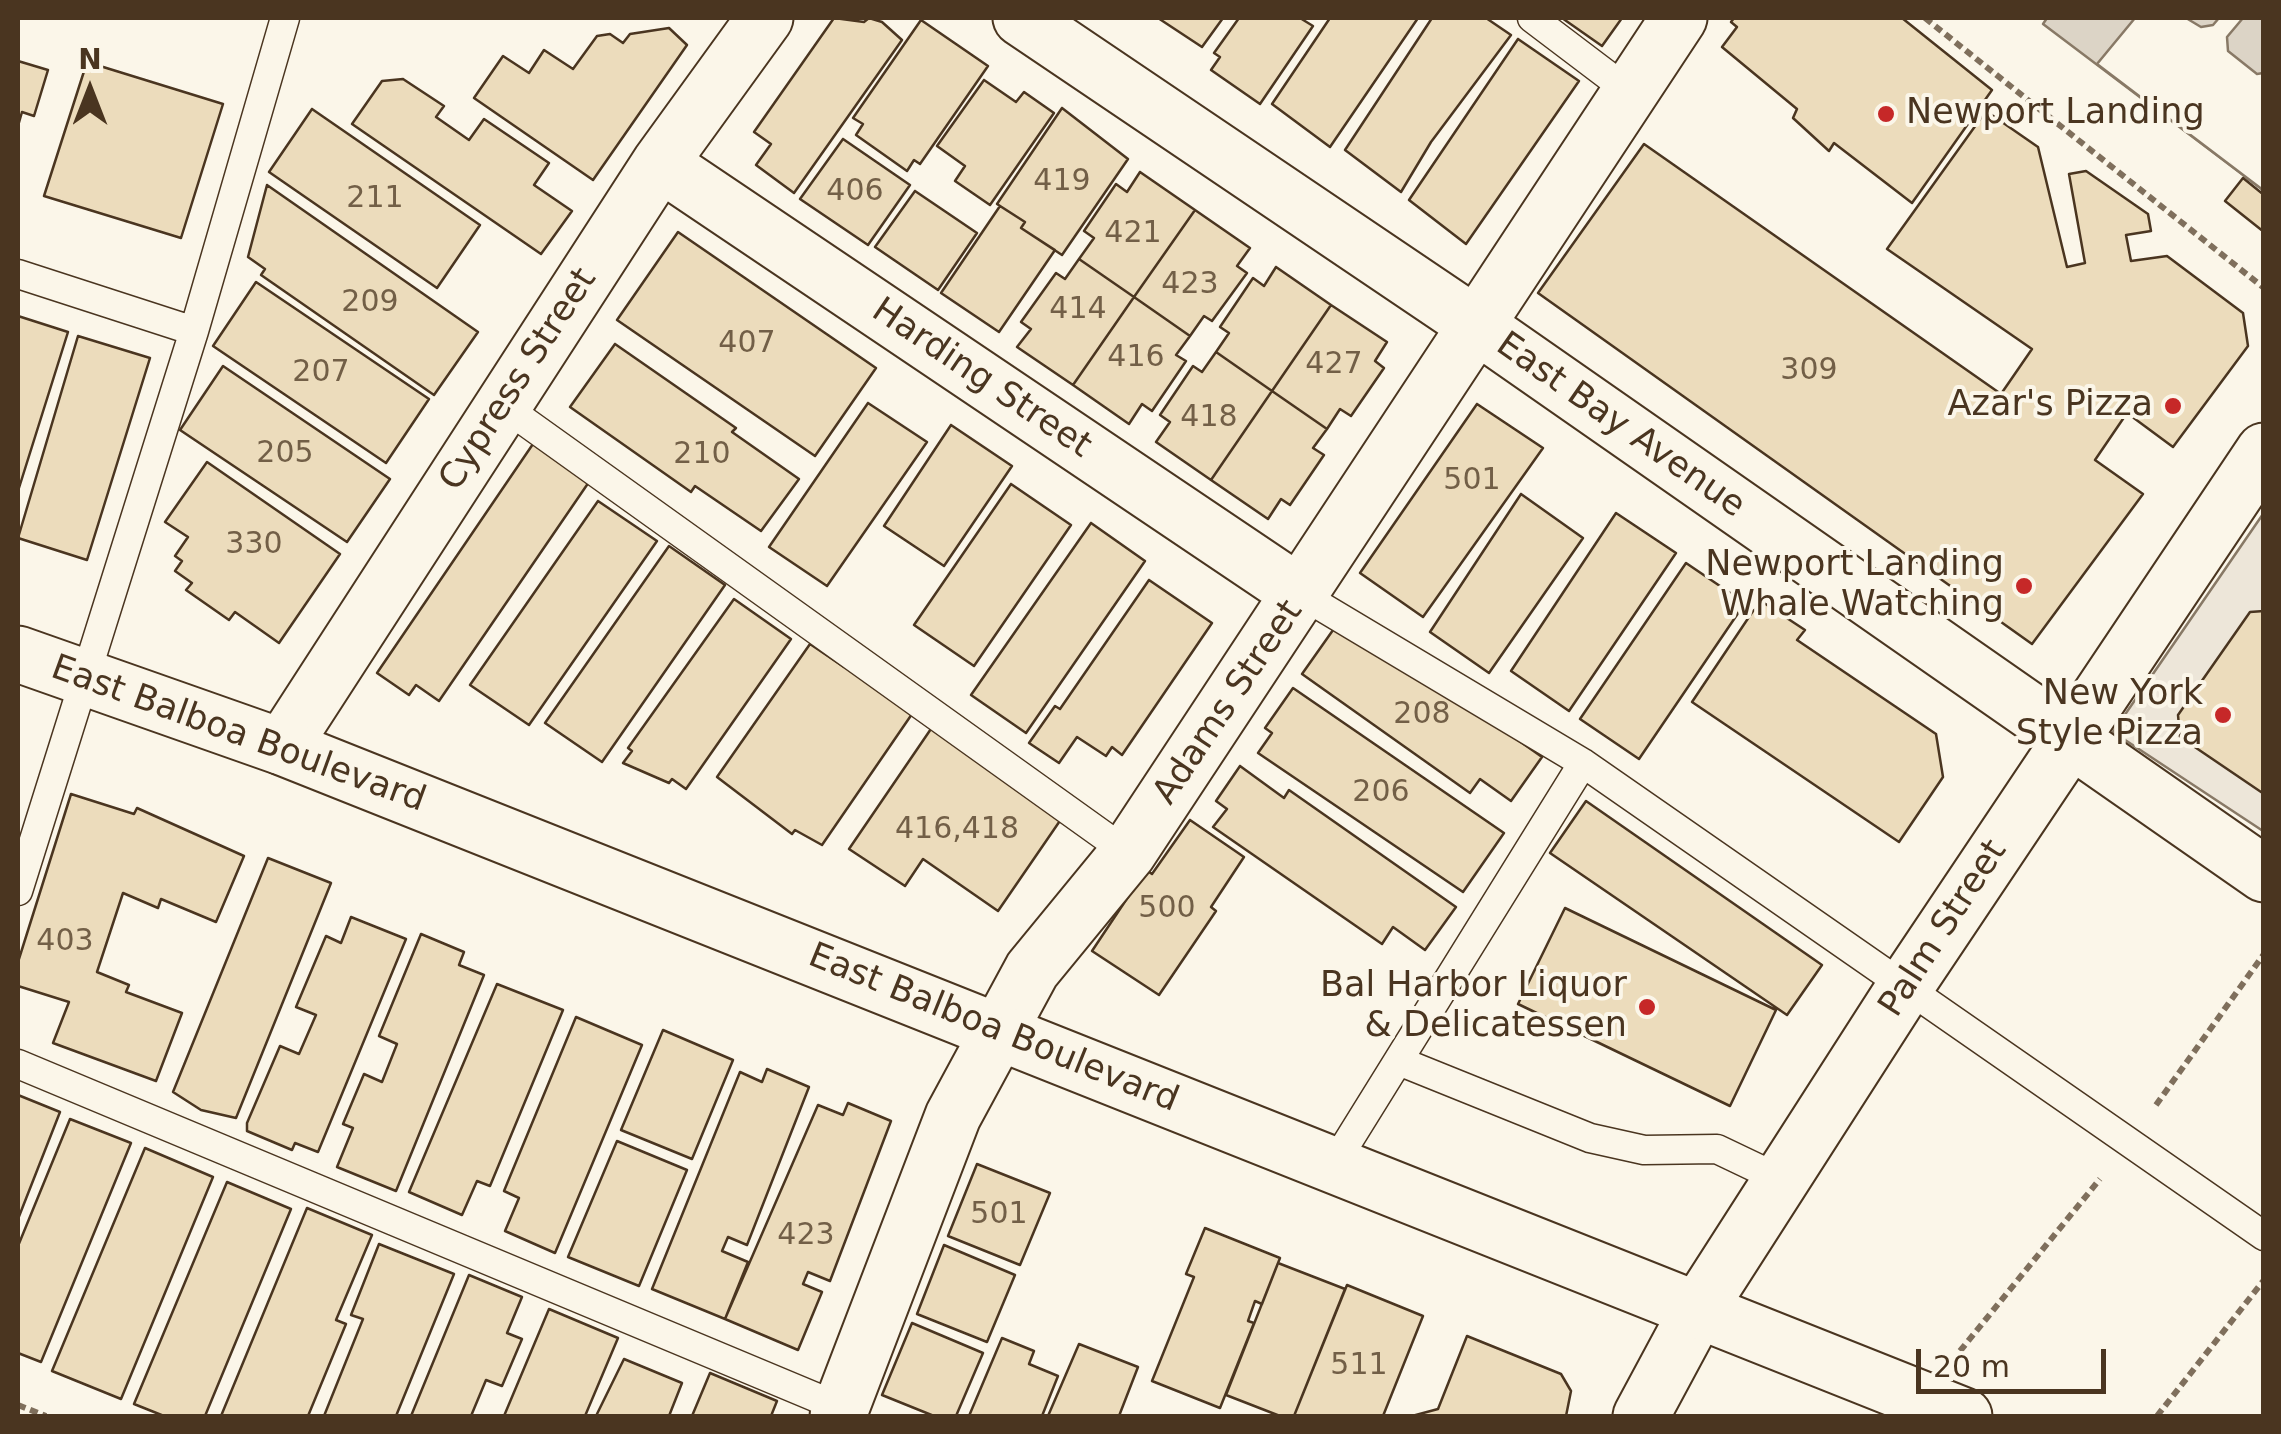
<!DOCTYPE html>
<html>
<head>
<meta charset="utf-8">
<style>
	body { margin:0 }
	#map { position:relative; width:2281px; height:1434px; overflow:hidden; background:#fbf6e9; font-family:"DejaVu Sans",sans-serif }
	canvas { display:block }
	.frame { position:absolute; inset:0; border:20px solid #4a3520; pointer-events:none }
	.north { position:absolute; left:40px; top:40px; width:100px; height:100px; -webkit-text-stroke:8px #fbf6e9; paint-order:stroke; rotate:0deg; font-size:28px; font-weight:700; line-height:40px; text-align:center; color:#4a3520 }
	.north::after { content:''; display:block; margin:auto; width:35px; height:45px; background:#4a3520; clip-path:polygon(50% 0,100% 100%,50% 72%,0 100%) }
	.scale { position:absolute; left:1916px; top:1349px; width:190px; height:45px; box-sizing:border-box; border:5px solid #4a3520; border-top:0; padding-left:12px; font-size:30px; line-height:35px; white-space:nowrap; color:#4a3520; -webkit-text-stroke:8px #fbf6e9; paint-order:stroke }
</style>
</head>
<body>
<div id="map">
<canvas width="2281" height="1434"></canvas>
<div class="frame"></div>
<div class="north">N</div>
<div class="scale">20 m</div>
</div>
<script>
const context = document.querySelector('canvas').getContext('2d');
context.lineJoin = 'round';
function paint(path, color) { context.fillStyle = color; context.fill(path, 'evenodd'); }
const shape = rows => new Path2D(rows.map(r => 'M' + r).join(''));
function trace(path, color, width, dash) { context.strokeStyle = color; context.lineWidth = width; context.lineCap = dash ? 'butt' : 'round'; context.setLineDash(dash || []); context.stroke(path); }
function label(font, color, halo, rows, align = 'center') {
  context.font = font + ' "DejaVu Sans",sans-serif'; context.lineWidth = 8; context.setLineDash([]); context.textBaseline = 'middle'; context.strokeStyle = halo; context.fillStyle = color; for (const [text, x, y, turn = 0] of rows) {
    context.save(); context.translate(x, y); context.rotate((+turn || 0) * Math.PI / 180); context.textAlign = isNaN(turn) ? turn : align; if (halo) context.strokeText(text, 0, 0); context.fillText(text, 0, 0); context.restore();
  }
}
const green = shape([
	[2263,514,2263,831,2113,732,2263,514]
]);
const water = shape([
	[2047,18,2263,18,2263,190,2043,24,2047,18]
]);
const pier = shape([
	[2135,18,2186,18,2201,27,2213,25,2219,18,2243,18,2227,37,2228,51,2257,74,2263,73,2263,190,2097,64,2135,18]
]);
const building = shape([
	[834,18,864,22,869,18,882,22,902,40,794,193,756,165,771,144,754,132,834,18],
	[1158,18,1223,18,1202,47,1158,18],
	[1239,18,1300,18,1313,26,1260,104,1211,70,1220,57,1214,53,1239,18],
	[1330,18,1418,18,1330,147,1272,104,1330,18],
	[1432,18,1486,18,1511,35,1431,142,1401,192,1345,150,1432,18],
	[1562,18,1622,18,1602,46,1562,18],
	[1734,18,1902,18,1992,90,1912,203,1834,143,1829,151,1793,118,1797,109,1722,47,1737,27,1731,22,1734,18],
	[921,20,988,66,920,164,914,160,907,171,856,135,863,124,853,118,921,20],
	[669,28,687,45,593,180,474,98,503,56,529,73,544,50,573,69,597,36,610,34,623,43,630,34,669,28],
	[1518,39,1579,81,1466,244,1409,200,1518,39],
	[18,61,48,70,34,116,22,112,18,126,18,61],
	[87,62,223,104,181,238,44,196,87,62],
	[403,79,444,106,436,117,469,140,484,119,549,163,534,185,572,211,541,254,352,124,382,81,403,79],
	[984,80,1016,102,1024,92,1054,113,990,205,955,181,965,166,937,146,984,80],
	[1062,108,1128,159,1062,255,1021,228,1025,222,997,204,1062,108],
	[312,109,480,225,437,288,269,172,312,109],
	[1986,111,2038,147,2067,267,2085,263,2069,174,2086,171,2148,214,2151,231,2126,235,2131,261,2167,256,2243,313,2248,346,2173,447,2127,413,2095,460,2143,494,2032,644,1538,293,1644,144,2001,394,2032,349,1887,249,1986,111],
	[843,139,910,185,868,245,800,199,843,139],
	[1140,172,1195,210,1134,297,1079,259,1094,238,1084,231,1116,184,1127,192,1140,172],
	[2243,178,2264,195,2264,232,2225,201,2243,178],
	[267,185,478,332,434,395,261,275,265,269,248,257,267,185],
	[915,191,977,233,938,290,875,247,915,191],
	[1000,206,1025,222,1021,228,1055,250,999,332,941,293,1000,206],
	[1195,210,1250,248,1237,266,1247,273,1212,321,1204,316,1190,336,1134,297,1195,210],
	[678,232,876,368,815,456,617,320,678,232],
	[1079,259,1134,297,1073,385,1017,347,1031,329,1021,322,1056,273,1065,279,1079,259],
	[1276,267,1331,305,1272,391,1216,352,1229,333,1220,327,1253,278,1264,286,1276,267],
	[256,282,429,399,386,463,213,346,256,282],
	[1134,297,1190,336,1176,355,1186,361,1152,411,1142,404,1129,424,1073,385,1134,297],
	[1331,305,1387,342,1375,361,1384,368,1351,416,1340,409,1327,429,1272,391,1331,305],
	[18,316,68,332,18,491,18,316],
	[78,336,150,358,87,560,18,538,78,336],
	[615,344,736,428,732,432,799,479,761,531,695,486,691,492,570,407,615,344],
	[1216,352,1272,391,1211,480,1156,442,1170,422,1160,415,1193,366,1202,372,1216,352],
	[223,366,390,479,347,542,180,430,223,366],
	[1272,391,1327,429,1313,448,1324,455,1290,505,1281,499,1268,519,1211,480,1272,391],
	[868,403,927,442,827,586,769,547,868,403],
	[1477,404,1543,448,1423,617,1360,573,1477,404],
	[951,425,1012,466,944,566,884,526,951,425],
	[535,441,591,479,439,701,416,685,409,695,377,673,535,441],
	[207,462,340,554,279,643,235,612,229,620,186,590,192,583,175,571,182,561,175,556,188,537,165,522,207,462],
	[1011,484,1071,525,974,666,914,625,1011,484],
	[1521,494,1583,538,1489,673,1430,632,1521,494],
	[598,501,657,541,529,725,470,685,598,501],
	[1616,513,1676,553,1569,711,1511,671,1616,513],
	[1091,523,1145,561,1026,733,971,695,1091,523],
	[669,546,725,585,602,762,545,723,669,546],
	[1686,563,1745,603,1639,759,1580,719,1686,563],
	[1149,580,1212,623,1122,755,1112,747,1106,756,1077,737,1059,763,1029,743,1055,706,1060,709,1149,580],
	[734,599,791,639,686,789,672,779,669,783,623,763,632,751,628,748,734,599],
	[1764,603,1805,630,1797,640,1936,734,1943,777,1899,842,1692,702,1753,611,1764,603],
	[2264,611,2264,794,2180,737,2178,715,2250,612,2264,611],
	[1338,623,1376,640,1542,757,1511,801,1480,779,1470,793,1302,674,1338,623],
	[810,644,844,667,846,662,912,714,822,845,795,830,792,834,717,777,810,644],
	[1293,688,1504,833,1463,892,1258,753,1272,733,1265,728,1293,688],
	[935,723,1066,812,998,911,923,859,905,886,849,849,935,723],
	[1240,766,1284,798,1289,790,1456,907,1425,950,1393,927,1382,944,1213,827,1227,809,1216,801,1240,766],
	[71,794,134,814,137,808,244,856,216,922,161,899,158,908,123,893,97,972,129,985,126,992,182,1013,156,1081,53,1043,69,1002,18,986,18,962,71,794],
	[1586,801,1822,965,1787,1015,1550,853,1586,801],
	[1190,820,1244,857,1211,907,1216,911,1159,995,1092,951,1146,870,1152,874,1190,820],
	[268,858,331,883,236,1118,201,1110,173,1092,268,858],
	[1565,908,1776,1010,1730,1106,1518,1004,1565,908],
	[351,917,406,939,318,1152,295,1143,292,1150,247,1131,247,1123,280,1046,299,1054,316,1015,296,1007,326,936,341,943,351,917],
	[421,934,464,952,459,965,484,975,396,1191,337,1167,353,1128,343,1124,364,1074,382,1082,397,1044,379,1036,421,934],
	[497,984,563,1010,490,1186,477,1181,462,1215,409,1192,497,984],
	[576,1017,642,1045,555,1253,505,1231,519,1198,504,1191,576,1017],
	[663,1030,733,1060,692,1159,621,1130,663,1030],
	[767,1069,809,1087,747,1245,728,1237,722,1251,748,1262,725,1319,652,1289,740,1072,762,1082,767,1069],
	[18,1095,60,1112,18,1219,18,1095],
	[848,1103,891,1121,830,1281,808,1272,803,1284,822,1292,798,1350,725,1319,818,1105,843,1115,848,1103],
	[70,1119,131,1143,41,1362,18,1353,18,1246,70,1119],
	[617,1141,687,1170,639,1286,568,1257,617,1141],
	[145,1148,213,1177,121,1399,52,1371,145,1148],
	[977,1164,1050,1193,1020,1265,948,1236,977,1164],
	[227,1182,291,1209,205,1416,164,1416,134,1404,227,1182],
	[307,1208,372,1235,336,1320,346,1324,308,1416,221,1416,307,1208],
	[1205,1228,1280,1258,1262,1304,1255,1301,1248,1321,1254,1323,1220,1408,1152,1381,1194,1277,1186,1274,1205,1228],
	[379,1244,454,1274,396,1416,324,1416,363,1319,351,1315,379,1244],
	[944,1245,1015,1275,987,1342,917,1314,944,1245],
	[1278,1263,1345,1289,1294,1416,1280,1416,1226,1395,1278,1263],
	[469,1275,522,1297,507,1333,522,1339,502,1386,486,1380,471,1416,411,1416,469,1275],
	[1347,1285,1423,1316,1383,1416,1294,1416,1347,1285],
	[549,1309,618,1338,585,1416,504,1416,549,1309],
	[912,1323,983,1353,956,1416,934,1416,882,1395,912,1323],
	[1467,1336,1561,1374,1571,1391,1566,1416,1412,1416,1438,1409,1467,1336],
	[1002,1338,1034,1351,1029,1364,1058,1376,1042,1416,969,1416,1002,1338],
	[1079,1344,1138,1367,1119,1416,1048,1416,1079,1344],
	[624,1359,682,1383,669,1416,596,1416,624,1359],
	[710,1373,777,1401,771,1416,692,1416,710,1373]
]);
const path = shape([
	[1925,18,2264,288],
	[2156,1105,2264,954],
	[1960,1351,2100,1179],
	[18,1405,46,1416],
	[2157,1416,2264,1280]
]);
const lane = shape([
	[1532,18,1631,93],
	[18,274,194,331],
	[502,405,1128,853],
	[1302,595,1583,763,2264,1236],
	[18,891,194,331,285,18],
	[1399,1061,1590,1138,1644,1150,1717,1149,1782,1180],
	[18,1064,851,1412],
	[1334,1164,1583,763]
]);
const street = shape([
	[1021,18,1479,327,2264,874],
	[660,163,1302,595],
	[282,747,660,163,765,18],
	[838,1416,953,1116,1032,970,1128,853,1679,18],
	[1641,1416,1699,1308,1903,990,2264,451]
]);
const primary = shape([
	[18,654,282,747,1964,1416]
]);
const markers = [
	[1886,114,10,"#c62828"],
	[2173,406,10,"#c62828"],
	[2024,586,10,"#c62828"],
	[2223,715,10,"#c62828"],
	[1647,1007,10,"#c62828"]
];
const numberNames = [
	["419",1062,182],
	["406",855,192],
	["211",375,199],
	["421",1133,234],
	["423",1190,285],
	["209",370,303],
	["414",1078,310],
	["407",747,344],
	["416",1136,358],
	["427",1334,365],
	["309",1809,371],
	["207",321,373],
	["418",1209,418],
	["205",285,454],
	["210",702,455],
	["501",1472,481],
	["330",254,545],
	["208",1422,715],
	["206",1381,793],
	["416,418",957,830],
	["500",1167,909],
	["403",65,942],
	["501",999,1215],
	["423",806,1236],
	["511",1359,1366]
];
const poiNames = [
	["Newport Landing",1906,114,"left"],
	["Azar's Pizza",2153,406],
	["Newport Landing",2004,566],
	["Whale Watching",2004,606],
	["New York",2203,695],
	["Style Pizza",2203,735],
	["Bal Harbor Liquor",1627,987],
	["& Delicatessen",1627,1027]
];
const streetNames = [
	["Harding Street",981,379,34],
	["Cypress Street",519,380,-57],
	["East Bay Avenue",1620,426,35],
	["Adams Street",1229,703,-56],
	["East Balboa Boulevard",238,735,20],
	["Palm Street",1944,929,-57],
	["East Balboa Boulevard",993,1029,22]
];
paint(green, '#ede6d9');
trace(green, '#887966', 2.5);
paint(water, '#dcd4c6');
trace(water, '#887966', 2.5);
paint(pier, '#fbf6e9');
trace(pier, '#887966', 2.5);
paint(building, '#ecdcbc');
trace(building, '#4a3520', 2.5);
trace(lane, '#4a3520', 31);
trace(street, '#4a3520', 59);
trace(primary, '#4a3520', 59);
trace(path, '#7f6f5c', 6, [8, 5]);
trace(lane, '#fbf6e9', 28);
trace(street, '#fbf6e9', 55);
trace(primary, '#fbf6e9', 55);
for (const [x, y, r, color] of markers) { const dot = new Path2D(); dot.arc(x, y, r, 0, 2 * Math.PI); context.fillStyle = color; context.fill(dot); trace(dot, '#fbf6e9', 4); }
label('30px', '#725f47', null, numberNames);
label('35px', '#4a3520', '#fbf6e9', poiNames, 'right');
label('35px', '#4a3520', '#fbf6e9', streetNames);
</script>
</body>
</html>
